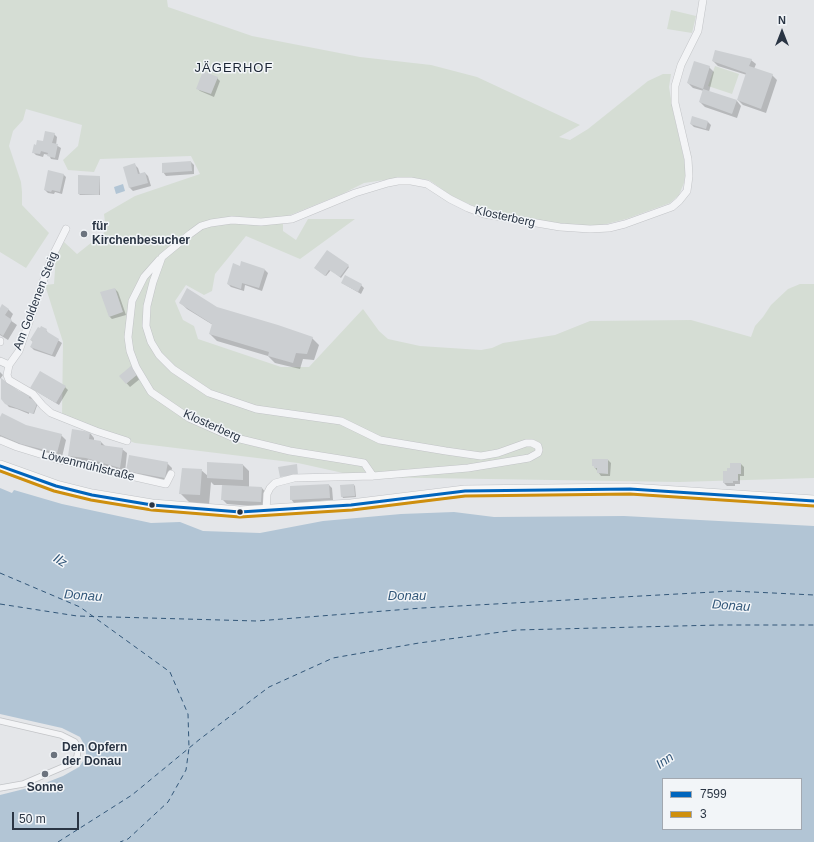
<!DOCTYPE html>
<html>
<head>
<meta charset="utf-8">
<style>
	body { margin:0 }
	#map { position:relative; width:814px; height:842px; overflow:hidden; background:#e4e6e9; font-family:Arial,sans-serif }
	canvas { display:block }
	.legend { position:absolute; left:662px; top:778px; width:140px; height:52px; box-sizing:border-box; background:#f2f5f8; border:1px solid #a2a8b0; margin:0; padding:5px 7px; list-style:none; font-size:12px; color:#2a3544 }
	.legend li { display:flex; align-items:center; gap:8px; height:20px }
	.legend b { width:20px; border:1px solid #a2a8b0 }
	.north { position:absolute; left:762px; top:12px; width:40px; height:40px; -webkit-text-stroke:3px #f2f5f8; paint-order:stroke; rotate:0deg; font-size:11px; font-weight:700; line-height:16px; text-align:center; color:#2a3544 }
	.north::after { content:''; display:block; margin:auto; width:14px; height:18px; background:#2a3544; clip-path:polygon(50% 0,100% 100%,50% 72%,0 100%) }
	.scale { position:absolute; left:12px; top:812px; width:67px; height:18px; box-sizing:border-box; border:2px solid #2a3544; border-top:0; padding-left:5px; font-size:12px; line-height:14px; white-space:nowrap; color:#2a3544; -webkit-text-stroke:3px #f2f5f8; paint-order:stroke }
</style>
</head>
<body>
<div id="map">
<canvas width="814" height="842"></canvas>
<ul class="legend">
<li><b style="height:5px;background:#0065bd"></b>7599</li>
<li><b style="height:5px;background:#ce8f0e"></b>3</li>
</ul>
<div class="north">N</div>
<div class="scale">50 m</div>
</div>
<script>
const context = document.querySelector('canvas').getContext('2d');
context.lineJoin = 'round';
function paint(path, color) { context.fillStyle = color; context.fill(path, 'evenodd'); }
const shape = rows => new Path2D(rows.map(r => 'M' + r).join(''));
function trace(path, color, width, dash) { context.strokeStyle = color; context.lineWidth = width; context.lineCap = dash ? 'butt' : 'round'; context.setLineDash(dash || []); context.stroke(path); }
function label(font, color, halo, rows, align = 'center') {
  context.font = font + ' Arial,sans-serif'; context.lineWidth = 3; context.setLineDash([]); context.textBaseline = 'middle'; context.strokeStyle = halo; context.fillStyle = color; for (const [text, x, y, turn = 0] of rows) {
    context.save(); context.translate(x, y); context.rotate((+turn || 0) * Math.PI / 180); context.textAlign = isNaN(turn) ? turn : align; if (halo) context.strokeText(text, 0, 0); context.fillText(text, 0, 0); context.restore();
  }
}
const green = shape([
	[0,0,167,0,168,7,252,36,360,57,431,65,477,77,580,125,559,137,570,140,588,129,648,81,663,74,671,74,669,87,673,111,686,168,684,183,679,195,670,203,626,219,595,227,573,225,520,218,487,211,456,199,429,180,414,178,391,179,364,183,342,194,283,218,283,231,296,240,308,219,355,219,300,259,246,236,215,274,212,291,204,295,186,285,175,301,183,320,194,326,198,339,281,367,309,367,363,309,379,331,388,339,420,346,481,350,492,348,503,343,555,335,590,321,691,320,751,337,755,326,763,317,771,305,788,289,800,284,814,284,814,478,679,482,361,477,298,463,135,443,62,417,63,342,45,285,54,284,56,256,64,242,77,254,106,231,104,214,135,196,200,174,191,156,100,159,94,172,68,170,63,160,78,146,82,125,26,109,23,120,13,131,9,146,21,182,22,192,22,205,49,233,26,268,0,252],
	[671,10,696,16,692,33,667,29],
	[715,66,739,74,732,94,708,86]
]);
const water = shape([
	[123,184,125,191,116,194,114,187],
	[0,488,12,493,14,490,62,504,151,523,180,522,203,531,260,533,323,521,401,514,454,512,494,517,624,516,814,526,814,842,0,842,0,795,40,785,63,776,79,767,86,757,86,748,80,737,62,728,0,714],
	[663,779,801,779,801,829,663,829]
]);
const shadow = shape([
	[751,60,756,64,754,69,772,75,777,80,766,113,743,105,738,100,747,75,718,66,713,61],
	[709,67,714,72,709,92,737,101,741,106,737,118,705,107,700,102,704,91,693,88,688,83],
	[217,78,220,81,214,97,200,91,197,88],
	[708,122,711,125,709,131,694,127,691,124],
	[54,134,57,137,56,145,61,148,58,160,51,159,49,155,44,154,43,157,36,155,33,152,36,146],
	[191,162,194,165,194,174,166,176,163,172],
	[135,165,138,168,140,174,145,173,148,176,151,186,133,191,130,188,124,168],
	[63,174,66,177,62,194,55,192,54,194,48,193,45,190],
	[99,177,100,178,100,195,80,195,79,194],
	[348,266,349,267,341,278,331,270,326,276,316,269],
	[241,267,265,270,268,273,262,291,245,285,244,291,231,287,228,284],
	[342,283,361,285,364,288,361,294],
	[115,289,118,292,126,315,112,319,109,316],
	[180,302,217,308,312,338,319,345,314,360,303,359,300,369,275,363,268,356,217,341,210,334,213,325,187,309],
	[8,309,13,314,10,320,17,325,8,340,0,335,0,310],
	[46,330,49,334,62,343,55,357,34,350,31,347,33,342,31,340],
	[131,368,141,378,130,387,121,377],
	[0,372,3,375,0,379],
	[65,387,68,390,59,405,31,388],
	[18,392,29,396,38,403,34,414,29,412,29,414,17,409,9,407,2,399],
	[0,419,61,435,66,440,62,457,53,456,0,438],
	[90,433,94,438,94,441,101,442,105,446,122,449,127,453,125,472,92,463,74,460,69,455],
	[608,460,611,463,610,476,601,476,593,465],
	[167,463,172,468,169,483,132,476,127,471],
	[741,464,744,467,744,476,740,476,740,484,735,484,735,486,727,486,724,483,728,472],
	[243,465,249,471,249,487,262,488,266,493,265,507,227,504,222,499,223,485,214,485,211,482,209,505,190,503,180,493,201,470,208,476],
	[329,485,332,488,333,500,294,503,291,499],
	[354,485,355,486,356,497,343,498,342,496]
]);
const ferry = shape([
	[0,573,80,607,170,672,188,714,189,748,186,770,168,802,128,839,120,842],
	[0,604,77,616,257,621,422,608,732,591,814,595],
	[58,842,132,795,200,739,269,687,333,658,419,643,516,630,719,625,814,625]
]);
const building = shape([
	[715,50,752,59,749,66,773,74,761,109,737,100,732,114,699,102,703,89,737,100,746,73,712,61],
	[694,61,710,66,703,89,687,83],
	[203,71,218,77,211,94,196,89],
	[692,116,708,121,706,129,690,124],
	[45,131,55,133,52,143,58,144,55,158,47,156,48,153,41,151,40,154,32,153,34,144,36,145,37,140,43,141],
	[191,161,192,171,162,173,162,163],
	[135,163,138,174,145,172,148,183,129,188,123,167],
	[48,170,64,174,60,192,52,190,51,192,44,190],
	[78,175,100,176,99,195,78,194],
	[327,250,349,265,340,277,329,270,325,276,314,268],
	[241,261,265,269,259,288,242,283,241,289,227,284,233,263,240,266],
	[345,275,362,284,358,292,341,283],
	[115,288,123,312,109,317,100,292],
	[187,288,217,307,278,325,313,337,307,354,296,353,293,363,268,356,269,352,209,334,212,324,179,303],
	[2,304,9,309,5,315,12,320,3,336,0,334,0,308],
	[41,326,47,329,46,331,59,339,52,355,30,347,33,341,30,340,38,327,40,328],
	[131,366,138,374,126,384,119,376],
	[40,371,66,386,56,403,30,388],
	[1,378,19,391,30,395,29,398,38,401,33,414,5,404,1,399],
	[2,413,26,425,62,434,57,453,21,444,0,435,0,417],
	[72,429,90,432,89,439,101,441,101,445,123,448,120,468,86,458,68,456],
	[129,455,168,462,165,478,126,471],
	[592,459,608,459,608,474,597,473,597,468,594,468,594,466,592,466],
	[207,462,243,464,243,480,207,478],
	[730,463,741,463,741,474,738,474,738,481,733,481,733,483,723,483,723,471,727,471,727,468,730,468],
	[297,464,298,475,280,477,278,467],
	[182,468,202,469,200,495,179,494],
	[329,484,330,498,290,500,290,486],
	[354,484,355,496,341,497,340,485],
	[222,485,262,487,261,502,221,500]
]);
const pedestrian = shape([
	[0,721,61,735,75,742,78,748,77,757,70,764,23,784,0,788]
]);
const minor = shape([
	[66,229,51,259,19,351,9,365,7,375,9,380,33,394,43,406,51,413,96,431,127,441],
	[159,260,144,277,132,301,128,337,130,351,136,367,151,392,189,418,232,437,290,451,340,459,364,463,373,476],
	[0,341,0,342],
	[0,361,9,365],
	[0,440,17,447,56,459,166,484,171,474],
	[266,511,267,494,270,488,275,483,294,478,373,476,468,468,529,458,538,453,539,450,538,446,532,443,526,443,498,453,481,456,446,451,380,440,341,421,256,409,209,393,173,369,159,355,151,342,146,326,147,306,153,282,162,257,190,234,201,226,211,223,232,220,261,222,292,219,355,193,388,183,398,181,411,181,427,184,450,199,468,208,484,214,560,227,590,229,609,228,625,224,672,207,679,201,687,191,689,176,688,159,675,103,675,86,681,65,698,31,703,0]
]);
const primary = shape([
	[0,466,56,486,92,495,152,505,240,512,351,505,465,491,630,489,814,501]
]);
const bus1 = shape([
	[0,466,56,486,92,495,152,505,240,512,351,505,465,491,630,489,814,501]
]);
const bus2 = shape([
	[0,471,54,491,91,500,152,510,240,517,352,510,465,496,630,494,814,506]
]);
const markers = [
	[84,234,4,"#6b737e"],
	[152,505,3.5,"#2a3544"],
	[240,512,3.5,"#2a3544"],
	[54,755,4,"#6b737e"],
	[45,774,4,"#6b737e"]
];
const streetNames = [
	["Klosterberg",505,217,12],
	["Am Goldenen Steig",36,301,-69],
	["Klosterberg",212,426,24],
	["Löwenmühlstraße",88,466,14]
];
const poiNames = [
	["für",92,227],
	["Kirchenbesucher",92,241],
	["Den Opfern",62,748],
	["der Donau",62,762],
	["Sonne",45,788,"center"]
];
const neighbourhoodNames = [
	["JÄGERHOF",234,68]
];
const waterNames = [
	["Ilz",60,561,32],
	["Donau",83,596,4],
	["Donau",407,596],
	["Donau",731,606,4],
	["Inn",665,761,-35]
];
paint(green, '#d5ddd4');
paint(water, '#b2c5d5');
paint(shadow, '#0003');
trace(ferry, '#325779', 1, [5, 4]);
paint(building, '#cccfd2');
trace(pedestrian, '#c2c4c7', 7);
trace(minor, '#c2c4c7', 8);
trace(primary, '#c0c3c7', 12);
trace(pedestrian, '#f3f4f6', 5.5);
trace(minor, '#f3f4f6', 7);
trace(primary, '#f7f7f7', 11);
trace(bus1, '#0065bd', 3);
trace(bus2, '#ce8f0e', 3);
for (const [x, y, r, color] of markers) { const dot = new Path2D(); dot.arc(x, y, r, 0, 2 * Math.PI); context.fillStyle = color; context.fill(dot); trace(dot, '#f2f5f8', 1.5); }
label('12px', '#2a3544', '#f2f5f8', streetNames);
label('bold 12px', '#2a3544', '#f2f5f8', poiNames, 'left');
context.letterSpacing = '1px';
label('13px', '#1c2635', '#f2f5f8', neighbourhoodNames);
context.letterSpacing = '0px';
label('italic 13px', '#325779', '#f2f5f8', waterNames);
</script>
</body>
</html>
